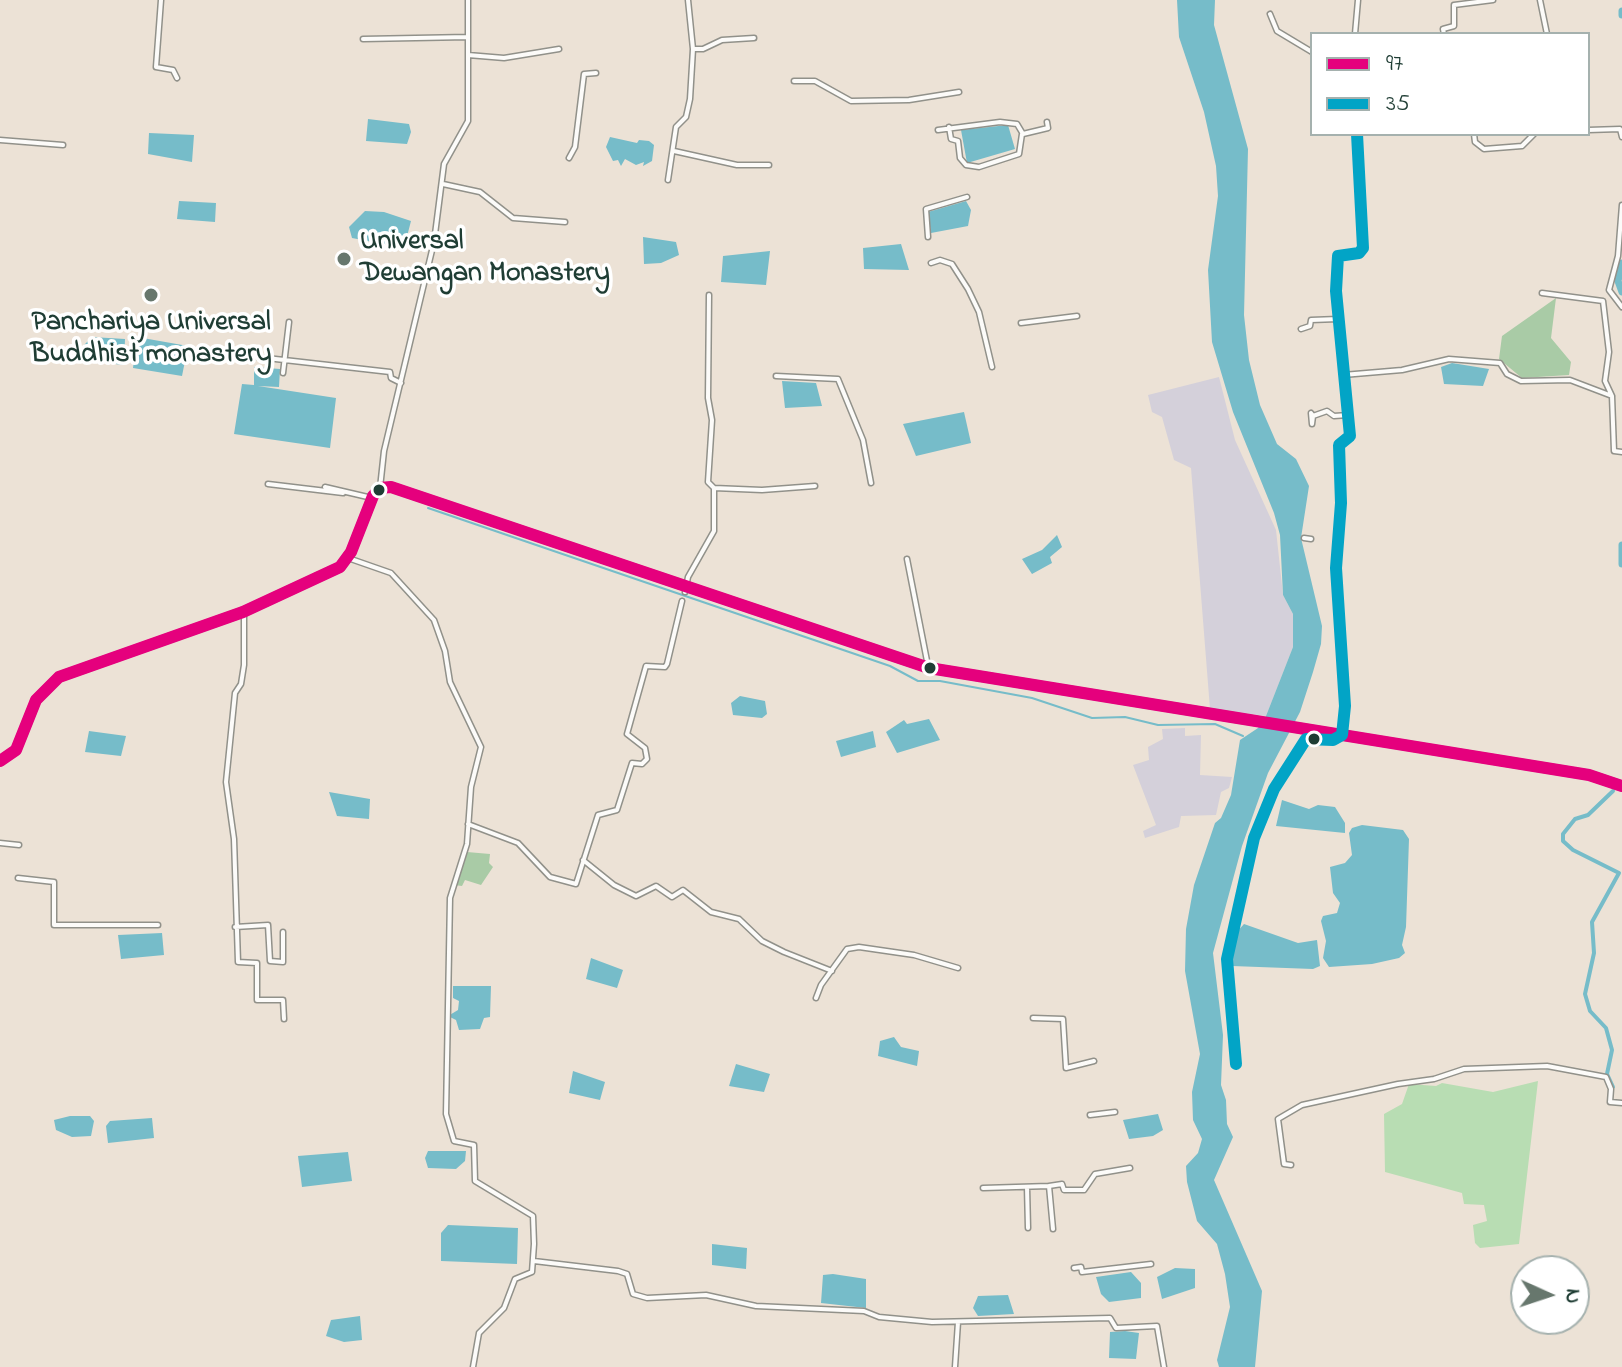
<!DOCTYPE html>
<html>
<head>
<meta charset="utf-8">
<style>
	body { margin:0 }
	#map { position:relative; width:1622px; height:1367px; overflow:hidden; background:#ece2d6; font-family:"Indie Flower",sans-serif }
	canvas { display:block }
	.legend { position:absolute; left:1310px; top:32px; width:280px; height:104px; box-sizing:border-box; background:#fff; border:2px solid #a5b1ae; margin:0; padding:10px 14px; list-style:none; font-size:24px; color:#1f3d34 }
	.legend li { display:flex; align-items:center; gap:16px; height:40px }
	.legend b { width:40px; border:2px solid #a5b1ae }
	.north { position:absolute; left:1510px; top:1255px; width:80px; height:80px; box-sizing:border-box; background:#fff; border:2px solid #a5b1ae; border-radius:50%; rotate:93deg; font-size:22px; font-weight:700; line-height:32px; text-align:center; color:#1f3d34 }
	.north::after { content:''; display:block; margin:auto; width:28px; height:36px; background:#67776d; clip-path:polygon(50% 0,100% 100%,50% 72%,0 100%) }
</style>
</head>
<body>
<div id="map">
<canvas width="1622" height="1367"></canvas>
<ul class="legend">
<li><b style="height:10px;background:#e5007d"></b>97</li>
<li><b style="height:10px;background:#02a4c6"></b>35</li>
</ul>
<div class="north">N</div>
</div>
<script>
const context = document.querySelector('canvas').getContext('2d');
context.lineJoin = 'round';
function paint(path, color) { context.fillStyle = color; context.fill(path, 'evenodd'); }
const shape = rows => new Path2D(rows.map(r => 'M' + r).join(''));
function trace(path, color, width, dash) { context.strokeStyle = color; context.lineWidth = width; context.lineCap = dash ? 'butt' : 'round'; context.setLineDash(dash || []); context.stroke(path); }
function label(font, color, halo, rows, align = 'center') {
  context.font = font + ' "Indie Flower",sans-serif'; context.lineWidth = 7; context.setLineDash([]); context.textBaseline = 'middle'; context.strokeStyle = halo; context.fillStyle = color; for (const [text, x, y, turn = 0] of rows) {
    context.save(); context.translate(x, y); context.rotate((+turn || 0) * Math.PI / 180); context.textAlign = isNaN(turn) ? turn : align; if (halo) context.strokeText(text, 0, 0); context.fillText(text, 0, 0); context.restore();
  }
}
const industrial = shape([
	[1219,377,1235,440,1276,530,1283,595,1293,614,1293,647,1266,716,1210,709,1191,468,1174,460,1162,417,1152,412,1148,395],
	[1185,728,1185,736,1201,735,1200,775,1232,777,1229,788,1221,792,1216,815,1181,816,1179,827,1145,838,1143,831,1156,825,1133,765,1149,760,1148,747,1163,739,1162,729]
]);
const green = shape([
	[1538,1081,1519,1244,1480,1248,1475,1243,1473,1225,1487,1221,1484,1205,1464,1204,1462,1193,1385,1172,1384,1114,1402,1104,1409,1084,1436,1086,1442,1083,1493,1092]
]);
const forest = shape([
	[1556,298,1551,338,1571,362,1569,375,1522,378,1499,359,1502,336],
	[467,852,490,854,489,863,493,867,481,885,465,880,462,886,454,885]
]);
const water = shape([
	[1177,0,1215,0,1214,25,1248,149,1244,315,1249,360,1260,405,1277,444,1296,459,1309,486,1301,538,1322,626,1321,644,1313,672,1300,712,1268,773,1242,846,1213,953,1223,1035,1221,1085,1226,1100,1227,1124,1233,1137,1214,1180,1262,1291,1255,1367,1219,1367,1217,1360,1230,1307,1225,1274,1217,1244,1197,1221,1187,1182,1186,1166,1198,1153,1202,1139,1193,1120,1192,1092,1200,1054,1185,971,1186,929,1194,885,1215,823,1221,818,1231,795,1240,740,1258,728,1266,716,1293,647,1293,614,1283,595,1280,535,1274,513,1233,412,1212,342,1208,270,1218,196,1216,166,1204,112,1179,37],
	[368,119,409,124,411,132,407,144,366,141],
	[1008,125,1015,149,967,163,961,130],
	[149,133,194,135,192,162,148,154],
	[610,137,637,143,639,140,649,141,654,145,652,161,643,166,644,162,636,165,625,159,621,166,618,160,613,161,606,147],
	[179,201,216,203,215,222,177,219],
	[966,201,971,210,968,226,931,233,928,212],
	[365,211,384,212,411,221,404,248,352,238,349,227],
	[643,237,676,242,679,255,661,263,644,264],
	[901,244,909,270,864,269,863,248],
	[770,251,766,285,721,282,723,256],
	[92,337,125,339,124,365,88,361,83,346],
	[137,337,188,346,182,376,133,368],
	[1452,363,1489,369,1483,386,1444,384,1441,367],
	[254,367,280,369,279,387,258,386,336,398,330,448,234,434,242,384,254,385],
	[782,381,816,383,822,406,785,408],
	[964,412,971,443,916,456,903,424],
	[1057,535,1062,547,1050,557,1052,563,1032,574,1022,559,1042,550],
	[740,696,765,701,767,714,762,718,733,715,731,703],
	[929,719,940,740,897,753,886,732,904,720,907,724],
	[89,731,126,736,121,756,85,752],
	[873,731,876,747,841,757,836,741],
	[329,792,370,799,369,819,337,816],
	[1282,800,1309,809,1318,805,1335,807,1345,823,1345,833,1276,826],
	[1362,825,1403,830,1409,839,1406,927,1402,945,1405,953,1399,958,1372,964,1329,967,1323,958,1326,941,1321,921,1323,916,1337,913,1340,903,1333,893,1330,867,1345,863,1352,855,1349,833,1352,828],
	[1244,924,1298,943,1317,940,1320,966,1313,969,1232,966,1231,949,1235,934],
	[162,933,164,955,121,959,118,935],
	[591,958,623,970,617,988,586,979],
	[453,986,491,986,490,1017,484,1018,480,1029,459,1030,456,1020,448,1016,458,1010,459,1001,453,998],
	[894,1037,901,1047,919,1051,917,1066,878,1056,880,1041],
	[736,1064,770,1074,764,1092,729,1086],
	[573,1071,605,1082,600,1100,569,1093],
	[1158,1114,1163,1130,1153,1136,1129,1139,1123,1120],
	[70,1116,90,1116,94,1121,91,1136,72,1137,56,1130,54,1120],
	[152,1118,154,1138,108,1143,106,1126,110,1121],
	[428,1151,466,1151,465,1161,456,1169,428,1168,425,1158],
	[348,1152,352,1181,302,1187,298,1156],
	[448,1225,518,1228,517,1264,441,1261,441,1233],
	[712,1244,747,1248,746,1269,712,1265],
	[1175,1268,1195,1269,1195,1288,1162,1299,1157,1277],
	[1131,1272,1141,1283,1141,1298,1109,1302,1101,1294,1096,1277],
	[833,1274,866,1279,866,1308,821,1303,823,1275],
	[1008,1295,1014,1314,978,1316,973,1308,978,1296],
	[360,1316,362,1340,344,1342,326,1336,331,1320],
	[1125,1331,1139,1333,1136,1359,1109,1358,1110,1332]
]);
const stream = shape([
	[428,508,890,666,918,681,940,681,1032,698,1092,718,1125,717,1158,725,1215,724,1243,736]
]);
const canal = shape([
	[1613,791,1588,815,1575,819,1563,834,1563,841,1573,850,1619,873,1592,922,1594,953,1585,994,1590,1011,1606,1028,1612,1050,1607,1074,1613,1087]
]);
const river = shape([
	[1622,11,1622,15],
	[1622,263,1618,281,1622,292],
	[1622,545,1622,564]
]);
const minor = shape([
	[161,0,156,67,173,70,177,78],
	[1540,0,1547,34],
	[1270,14,1277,31,1312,52],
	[1355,34,1358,0],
	[1444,34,1443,29,1454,26,1454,5,1493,0],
	[363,39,468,37],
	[693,49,703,49,722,40,754,38],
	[468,55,504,58,559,49],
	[794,81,815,81,851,101,909,100,959,92],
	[949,127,951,139,958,141,960,158,966,165,979,167,1019,154,1022,134],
	[938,130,1000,122,1017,124,1023,134,1048,128,1047,122],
	[1588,130,1620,129,1622,137],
	[1474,134,1475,142,1484,149,1522,146,1534,134],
	[0,140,63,145],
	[674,151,737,165,769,165],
	[569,158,575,147,584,74,596,73],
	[668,180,676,127,686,117,690,99,693,49,688,0],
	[443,184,480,192,513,218,565,222],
	[1622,205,1618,256,1609,290,1622,307],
	[928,237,926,209,967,197],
	[931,263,940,260,952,264,968,289,979,312,992,367],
	[1542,293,1603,301,1609,352,1605,381,1612,396],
	[709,295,708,398,712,420,708,482,714,488],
	[1021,323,1077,316],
	[1301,329,1310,326,1311,320,1338,319],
	[205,351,390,372,391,378,401,383],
	[283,373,289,322],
	[1343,375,1402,370,1449,359,1500,363,1507,374,1521,381,1570,380,1612,396,1614,451,1622,452],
	[776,376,838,379,863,440,871,483],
	[1313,416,1311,413,1312,424,1313,416,1327,411,1334,416,1348,415],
	[268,484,343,493],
	[325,487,372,498],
	[380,488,384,451,434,242,444,164,468,121,468,0],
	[1304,538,1311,539],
	[348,558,391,573,434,620,445,651,450,682,481,747,471,787,467,844,450,898,446,1114,454,1141,474,1145,475,1181,533,1216,534,1244,532,1272,515,1279,504,1308,479,1333,473,1367],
	[907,559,928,666],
	[685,592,688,577,714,531,714,488,762,490,815,486],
	[244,614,244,665,241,684,235,693,226,782,234,839,238,962,257,963,257,1000,283,1000,284,1019],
	[468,824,518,843,550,877,576,884,598,815,617,810,632,763,642,764,647,759,645,748,627,734,646,666,665,667,667,664,682,601],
	[0,843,19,845],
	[583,860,614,885,636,896,656,886,672,897,683,890,711,912,739,919,762,941,784,952,832,971],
	[18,878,54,882,54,925,158,925],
	[235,927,268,925,270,961,283,962,283,932],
	[816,998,821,985,847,949,859,947,914,955,958,968],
	[1033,1018,1063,1019,1066,1068,1094,1061],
	[1236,1064,1227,959,1254,838,1274,789,1306,739,1333,740,1342,735,1345,706,1336,568,1341,503,1339,445,1350,436,1336,291,1338,256,1359,253,1363,248,1357,134],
	[1090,1115,1115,1112],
	[1291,1165,1284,1164,1278,1119,1302,1105,1398,1084,1434,1079,1464,1069,1547,1066,1606,1077,1611,1089,1610,1102,1622,1103],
	[1027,1187,1028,1228],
	[983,1188,1049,1186],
	[1053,1229,1049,1186,1062,1184,1064,1190,1084,1190,1095,1174,1130,1168],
	[534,1261,618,1271,627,1274,633,1294,647,1298,706,1295,756,1306,864,1311,879,1317,932,1322,1110,1318,1116,1328,1157,1326,1164,1367],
	[1074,1268,1081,1267,1082,1272,1151,1264],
	[955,1367,958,1322]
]);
const highway = shape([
	[0,761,16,750,36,700,59,677,243,612,340,567,351,552,373,496,380,488,391,487,929,668,1589,775,1622,786]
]);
const bus1 = shape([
	[0,761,16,750,36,700,59,677,243,612,340,567,351,552,373,496,380,488,391,487,929,668,1589,775,1622,786]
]);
const bus2 = shape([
	[1236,1064,1227,959,1254,838,1274,789,1306,739,1333,740,1342,735,1345,706,1336,568,1341,503,1339,445,1350,436,1336,291,1338,256,1359,253,1363,248,1357,134]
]);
const markers = [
	[344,259,8,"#67776d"],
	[151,295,8,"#67776d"],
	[379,490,7,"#1f3d34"],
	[930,668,7,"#1f3d34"],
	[1314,739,7,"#1f3d34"]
];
const poiNames = [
	["Universal",360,243],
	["Dewangan Monastery",360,275],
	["Panchariya Universal",151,324,"center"],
	["Buddhist monastery",151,356,"center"]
];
paint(industrial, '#d4d0da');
paint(green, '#b8ddb3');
paint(forest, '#a9cba6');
paint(water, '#76bcc9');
trace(stream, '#76bcc9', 2);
trace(canal, '#76bcc9', 4);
trace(river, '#76bcc9', 7);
trace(minor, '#91918a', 7);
trace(highway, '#91918a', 11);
trace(minor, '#fcfbf9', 4);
trace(highway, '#fcfbf9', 8);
trace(bus1, '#e5007d', 12);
trace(bus2, '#02a4c6', 12);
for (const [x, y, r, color] of markers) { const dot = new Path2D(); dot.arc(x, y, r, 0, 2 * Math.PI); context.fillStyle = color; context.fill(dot); trace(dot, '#fff', 3); }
label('bold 28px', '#1f3d34', '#fff', poiNames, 'left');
</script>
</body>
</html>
